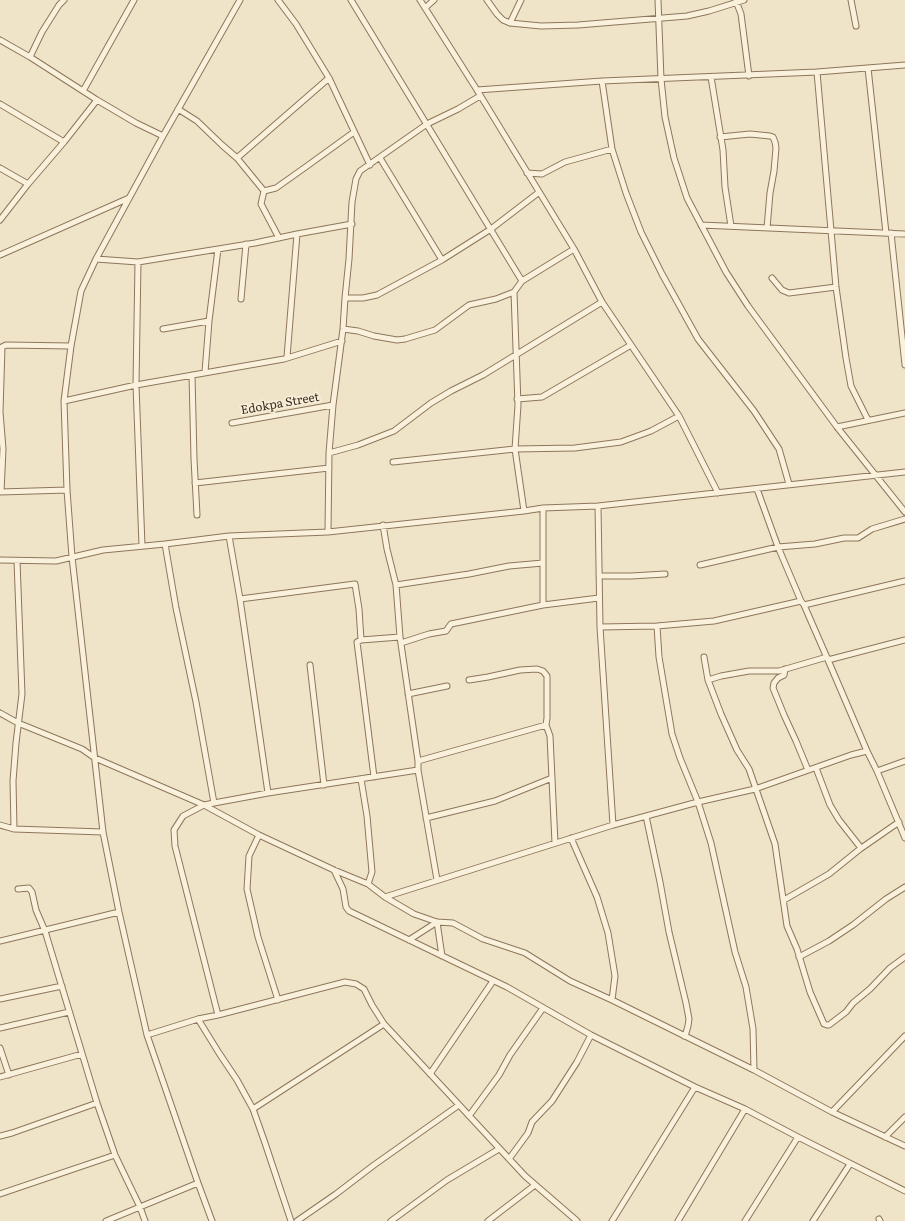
<!DOCTYPE html>
<html>
<head>
<meta charset="utf-8">
<style>
	body { margin:0 }
	canvas { display:block; background:#f0e4c8 }
</style>
</head>
<body>
<canvas width="905" height="1221"></canvas>
<script>
const context = document.querySelector('canvas').getContext('2d');
context.lineJoin = 'round';
const shape = rows => new Path2D(rows.map(r => 'M' + r).join(''));
function trace(path, color, width, dash) { context.strokeStyle = color; context.lineWidth = width; context.lineCap = dash ? 'butt' : 'round'; context.setLineDash(dash || []); context.stroke(path); }
function label(font, color, halo, rows, align = 'center') {
  context.font = font + ' Literata,serif'; context.lineWidth = 3.5; context.setLineDash([]); context.textBaseline = 'middle'; context.strokeStyle = halo; context.fillStyle = color; for (const [text, x, y, turn = 0] of rows) {
    context.save(); context.translate(x, y); context.rotate((+turn || 0) * Math.PI / 180); context.textAlign = isNaN(turn) ? turn : align; if (halo) context.strokeText(text, 0, 0); context.fillText(text, 0, 0); context.restore();
  }
}
const street = shape([
	[278,0,296,24,329,78,370,165],
	[351,0,522,281],
	[420,0,477,90,574,249,602,302,679,416,718,493],
	[487,0,497,14,503,20,510,23,541,26,578,25,687,16,709,11,744,0],
	[658,0,661,79,665,117,674,158,687,198,726,272,748,306,837,427,905,512],
	[851,0,856,26],
	[736,1,741,14,749,76],
	[425,8,434,0],
	[510,23,521,0],
	[0,40,30,57,97,100,136,123,163,136],
	[30,57,42,32,59,5,64,0],
	[868,68,886,233],
	[817,72,836,287,846,358,851,386,868,420],
	[711,77,723,150,725,187,731,226],
	[602,81,612,149,626,193,641,232,662,274,698,339,754,411,779,449,789,484],
	[477,90,602,81,817,72,905,65],
	[83,91,134,0],
	[0,104,64,142],
	[178,109,197,121,222,145,237,158,264,191],
	[720,137,750,134,770,136,773,137,775,142,776,148,774,171,770,193,767,228],
	[237,158,329,78],
	[380,158,442,260],
	[0,168,28,184],
	[527,173,542,174,565,162,612,149],
	[264,191,276,188,307,166,354,132],
	[264,191,261,204,279,238],
	[0,220,28,184,64,142,97,100],
	[701,225,905,234],
	[891,233,905,365],
	[0,255,129,198],
	[96,259,138,262,255,243,297,234,352,224],
	[138,262,136,385,142,546],
	[772,278,782,290,789,293,836,287],
	[514,292,518,405,515,449,524,511],
	[345,298,363,298,377,295,442,260,491,229,538,193],
	[241,299,246,244],
	[163,329,209,321],
	[343,329,358,331,374,336,397,340,405,339,435,330,469,305,496,299,514,292,522,281,574,249],
	[287,357,297,234],
	[205,372,209,321,218,249],
	[192,375,194,459,197,515],
	[517,399,542,397,631,345],
	[64,401,136,385,284,359,342,341],
	[232,423,333,405],
	[837,427,905,413],
	[329,453,358,445,394,431,431,403,451,391,483,375,602,302],
	[393,462,515,449,575,448,621,442,651,431,679,416],
	[195,483,329,468],
	[757,489,778,547,801,601,804,605,828,660,867,751],
	[0,492,67,490],
	[1,492,3,449,0,412,2,347,6,345,71,346],
	[598,506,600,627,613,825],
	[383,525,387,549,396,585,400,637,418,761,418,770,437,880],
	[328,532,329,453,333,405,343,329,345,298,349,259,352,202,356,179,360,171,427,124,458,109,480,96],
	[229,536,240,599,268,793],
	[165,544,176,608,196,702,214,803],
	[0,560,56,561,103,550,165,544,229,536,328,532,524,511,543,508,598,506,905,472],
	[17,561,22,694,16,743,13,781,14,829,103,832],
	[700,565,778,547,815,544,844,538,858,538,872,529,905,519],
	[599,576,631,576,665,574],
	[396,585,469,574,509,566,543,563],
	[240,599,355,584,359,609,361,640],
	[543,605,543,508],
	[804,605,905,581],
	[657,626,659,657,672,734,680,758,698,802,711,843,735,952,746,987,753,1029,754,1070],
	[600,627,657,626,714,621,801,601],
	[401,643,429,634,446,631,451,624,543,605,599,598],
	[704,657,708,680,721,714,737,750,749,769,775,844,787,926,797,949,810,992,824,1024,827,1025,829,1025,846,1012,853,1003,870,989,890,968,905,957],
	[828,660,905,640],
	[310,665,324,785],
	[785,669,784,675,778,678,774,683,773,688,784,715,796,741,808,770],
	[469,680,488,677,520,670,537,669,543,671,547,676,547,718,546,725],
	[708,680,721,676,749,671,779,671,827,657],
	[408,694,447,686],
	[0,713,18,723,82,749,95,758,204,805,259,835,334,870,368,884,385,897,414,914,437,922,453,923,483,939,525,953,570,981,612,1000,754,1070,832,1112,905,1146],
	[418,761,546,725,550,736,555,843],
	[816,768,830,805,839,820,861,848],
	[877,771,905,761],
	[374,777,357,642,361,640,400,637],
	[361,779,367,816,372,872,368,884],
	[646,816,660,882,669,932,686,1003,689,1019,688,1026,686,1033,684,1036],
	[426,818,495,801,552,778],
	[0,825,14,829],
	[259,835,249,856,247,889,258,937,278,1000],
	[571,838,597,897,608,933,615,976,612,1000],
	[334,870,343,889,346,907,349,911,507,987,591,1035,695,1087,745,1109,798,1137,905,1191],
	[18,889,29,888,32,892,36,910,45,931,97,1103,115,1155,140,1207,145,1221],
	[385,897,613,825,698,802,755,789,851,755,867,751,877,771,905,838],
	[784,900,829,874,860,849,899,822],
	[409,940,437,922,442,956],
	[0,941,119,912],
	[799,957,829,941,853,925,886,899,905,887],
	[0,999,62,986],
	[218,1015,175,846,174,830,183,816,204,805,214,803,268,793,418,770],
	[198,1019,219,1053,237,1080,253,1109,265,1143,291,1221],
	[0,1028,69,1012],
	[147,1035,198,1019,218,1015,345,982,356,984,364,989,372,1005,384,1024,525,1176,577,1221],
	[0,1048,9,1075],
	[430,1074,493,981],
	[0,1077,82,1054],
	[253,1109,384,1024],
	[832,1112,905,1036],
	[469,1116,499,1075,510,1055,543,1008],
	[0,1136,12,1133,97,1103],
	[885,1137,905,1117],
	[509,1159,528,1133,532,1122,552,1101,577,1062,591,1035],
	[0,1194,115,1155],
	[879,1219,880,1221],
	[106,1221,198,1183],
	[212,1221,198,1183,147,1035,119,912,103,832,72,557,67,490,64,401,71,346,81,291,96,259,163,136,240,0],
	[297,1221,336,1194,374,1165,459,1105],
	[391,1221,447,1180,499,1149],
	[488,1221,535,1185],
	[612,1221,695,1087],
	[678,1221,745,1109],
	[745,1221,798,1137],
	[813,1221,850,1164]
]);
const streetNames = [
	["Edokpa Street",280,404,-10]
];
trace(street, '#8d765c', 7);
trace(street, '#faf1dc', 5);
label('12px', '#3d2e20', '#f7eed8', streetNames);
</script>
</body>
</html>
